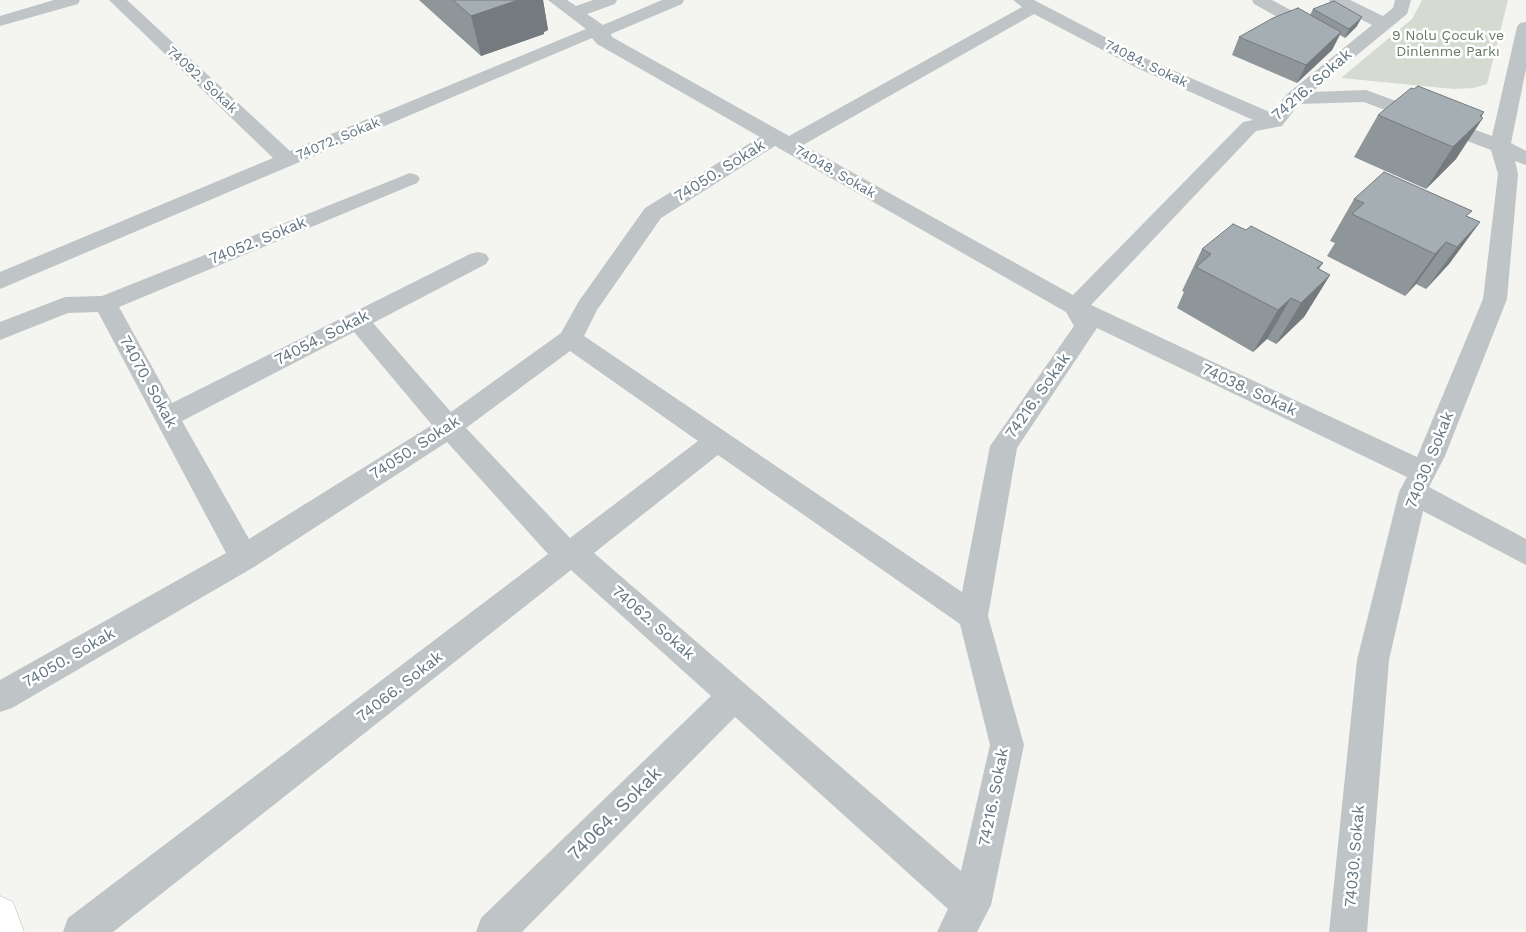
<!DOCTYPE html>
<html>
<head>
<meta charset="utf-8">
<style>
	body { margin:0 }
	canvas { display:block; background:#f4f4f0 }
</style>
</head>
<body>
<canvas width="1526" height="932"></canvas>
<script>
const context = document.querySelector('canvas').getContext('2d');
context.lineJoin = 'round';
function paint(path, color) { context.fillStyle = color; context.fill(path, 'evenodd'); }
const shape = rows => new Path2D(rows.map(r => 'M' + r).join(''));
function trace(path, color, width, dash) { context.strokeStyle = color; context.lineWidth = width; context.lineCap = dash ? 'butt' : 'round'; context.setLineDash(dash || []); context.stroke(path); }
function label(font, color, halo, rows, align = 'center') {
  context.font = font + ' "Work Sans",sans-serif'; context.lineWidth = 5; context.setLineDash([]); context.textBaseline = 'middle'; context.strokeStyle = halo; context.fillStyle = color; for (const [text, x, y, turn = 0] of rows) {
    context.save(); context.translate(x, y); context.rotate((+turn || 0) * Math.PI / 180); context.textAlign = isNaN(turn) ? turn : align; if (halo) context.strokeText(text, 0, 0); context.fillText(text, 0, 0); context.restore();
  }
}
const green = shape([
	[1422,0,1508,0,1487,84,1474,88,1454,89,1341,78,1412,19]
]);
const minor = shape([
	[54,0,80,0,78,4,0,26,0,16,54,0],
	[109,0,127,0,290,151,586,29,548,0,567,0,576,6,593,0,617,0,615,4,587,14,603,25,662,0,684,0,682,4,611,34,612,37,789,136,1022,7,1013,0,1034,0,1149,60,1272,113,1286,95,1372,25,1331,4,1329,0,1350,0,1383,16,1393,8,1395,0,1411,0,1407,14,1312,92,1366,90,1492,136,1517,27,1520,23,1526,22,1526,69,1511,143,1526,151,1526,165,1515,161,1518,174,1507,299,1445,456,1429,487,1526,539,1526,565,1423,511,1389,660,1367,932,1329,932,1357,660,1399,492,1407,477,1097,328,1017,448,988,616,1024,745,991,905,977,932,937,932,948,909,735,717,522,932,476,932,481,918,711,696,571,570,113,932,63,932,68,918,548,554,447,442,254,567,12,708,0,712,0,680,226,553,98,312,68,313,0,340,0,322,65,297,102,296,410,173,417,175,420,179,417,183,119,307,172,403,470,254,478,252,486,254,489,259,486,264,373,323,451,412,561,333,579,301,645,208,760,137,597,44,592,38,0,289,0,272,273,158,109,0],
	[1034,14,1137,68,1253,120,1243,122,1073,295,803,145,1034,14],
	[1364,102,1491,150,1498,174,1483,299,1417,457,1091,305,1256,131,1282,126,1299,104,1364,102],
	[775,146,1066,312,1074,326,990,446,962,592,584,336,597,310,661,218,775,146],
	[354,332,432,425,249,539,182,421,354,332],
	[570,351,698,441,570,538,466,428,570,351],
	[718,455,960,624,990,745,961,871,594,553,718,455],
	[1252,0,1272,0,1324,28,1327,32,1324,36,1318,37,1312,36,1254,4,1252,0]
]);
const major = shape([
	[0,896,13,902,24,932,0,932,0,896]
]);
const wall = shape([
	[419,0,543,0,548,30,544,32,544,34,481,56],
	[1313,9,1357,26,1345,38,1340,35,1332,50,1297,83,1232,55,1239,37,1310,15],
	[1484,112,1456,159,1426,189,1354,157,1378,115],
	[1354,199,1467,216,1480,222,1449,264,1426,289,1416,284,1405,296,1327,256,1335,243,1330,241],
	[1202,249,1323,263,1319,269,1330,275,1304,317,1276,344,1267,339,1253,352,1177,308,1184,292,1182,291]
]);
const shadedWall = shape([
	[518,0,543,0,548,30,544,32,544,34,481,56,471,16],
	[1362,17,1357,26,1345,38,1349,29],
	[1341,32,1332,50,1297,83,1306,65],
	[1484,112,1476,125,1483,118,1456,159,1426,189,1453,147],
	[1480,222,1449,264,1426,289,1457,247],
	[1446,242,1416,284,1405,296,1435,254],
	[1330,275,1304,317,1276,344,1301,303],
	[1291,298,1267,339,1253,352,1278,310]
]);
const building = shape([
	[453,0,518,0,471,16,453,0],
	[1334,1,1362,17,1349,29,1313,9,1334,1],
	[1298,8,1341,32,1306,65,1239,37,1273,18,1298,8],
	[1418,86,1484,112,1480,116,1483,118,1453,147,1378,115,1411,88,1414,89,1418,86],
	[1384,172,1472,211,1466,216,1480,222,1457,247,1446,242,1435,254,1352,214,1364,203,1354,199,1384,172],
	[1233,224,1246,230,1251,226,1323,263,1317,268,1330,275,1301,303,1291,298,1278,310,1196,267,1211,254,1202,249,1233,224]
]);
const farParknames = [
	["9 Nolu Çocuk ve",1448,36],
	["Dinlenme Parkı",1448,52]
];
const farStreetnames = [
	["74084. Sokak",1146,64,26],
	["74092. Sokak",202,80,43],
	["74072. Sokak",338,139,-23],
	["74048. Sokak",835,172,30]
];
const streetNames = [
	["74216. Sokak",1312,85,-41],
	["74050. Sokak",720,171,-32],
	["74052. Sokak",258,241,-22],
	["74054. Sokak",322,338,-27],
	["74070. Sokak",148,382,61],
	["74038. Sokak",1249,390,25],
	["74216. Sokak",1038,396,-55],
	["74050. Sokak",415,448,-33],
	["74030. Sokak",1430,460,-68],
	["74062. Sokak",653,623,41],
	["74050. Sokak",69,658,-30],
	["74066. Sokak",400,687,-38],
	["74216. Sokak",994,797,-79],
	["74030. Sokak",1355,856,-85]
];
const nearStreetnames = [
	["74064. Sokak",615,814,-45]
];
paint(green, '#d5dbd1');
trace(major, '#b2b7ba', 1);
paint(minor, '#bfc4c6');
paint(major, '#fff');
paint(wall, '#8e969a');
paint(shadedWall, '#747a7d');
paint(building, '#a5afb3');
trace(building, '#747a7d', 1);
label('14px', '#677961', '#fff', farParknames);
label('14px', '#627682', '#fff', farStreetnames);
label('16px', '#627682', '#fff', streetNames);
label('19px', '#627682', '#fff', nearStreetnames);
</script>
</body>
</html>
